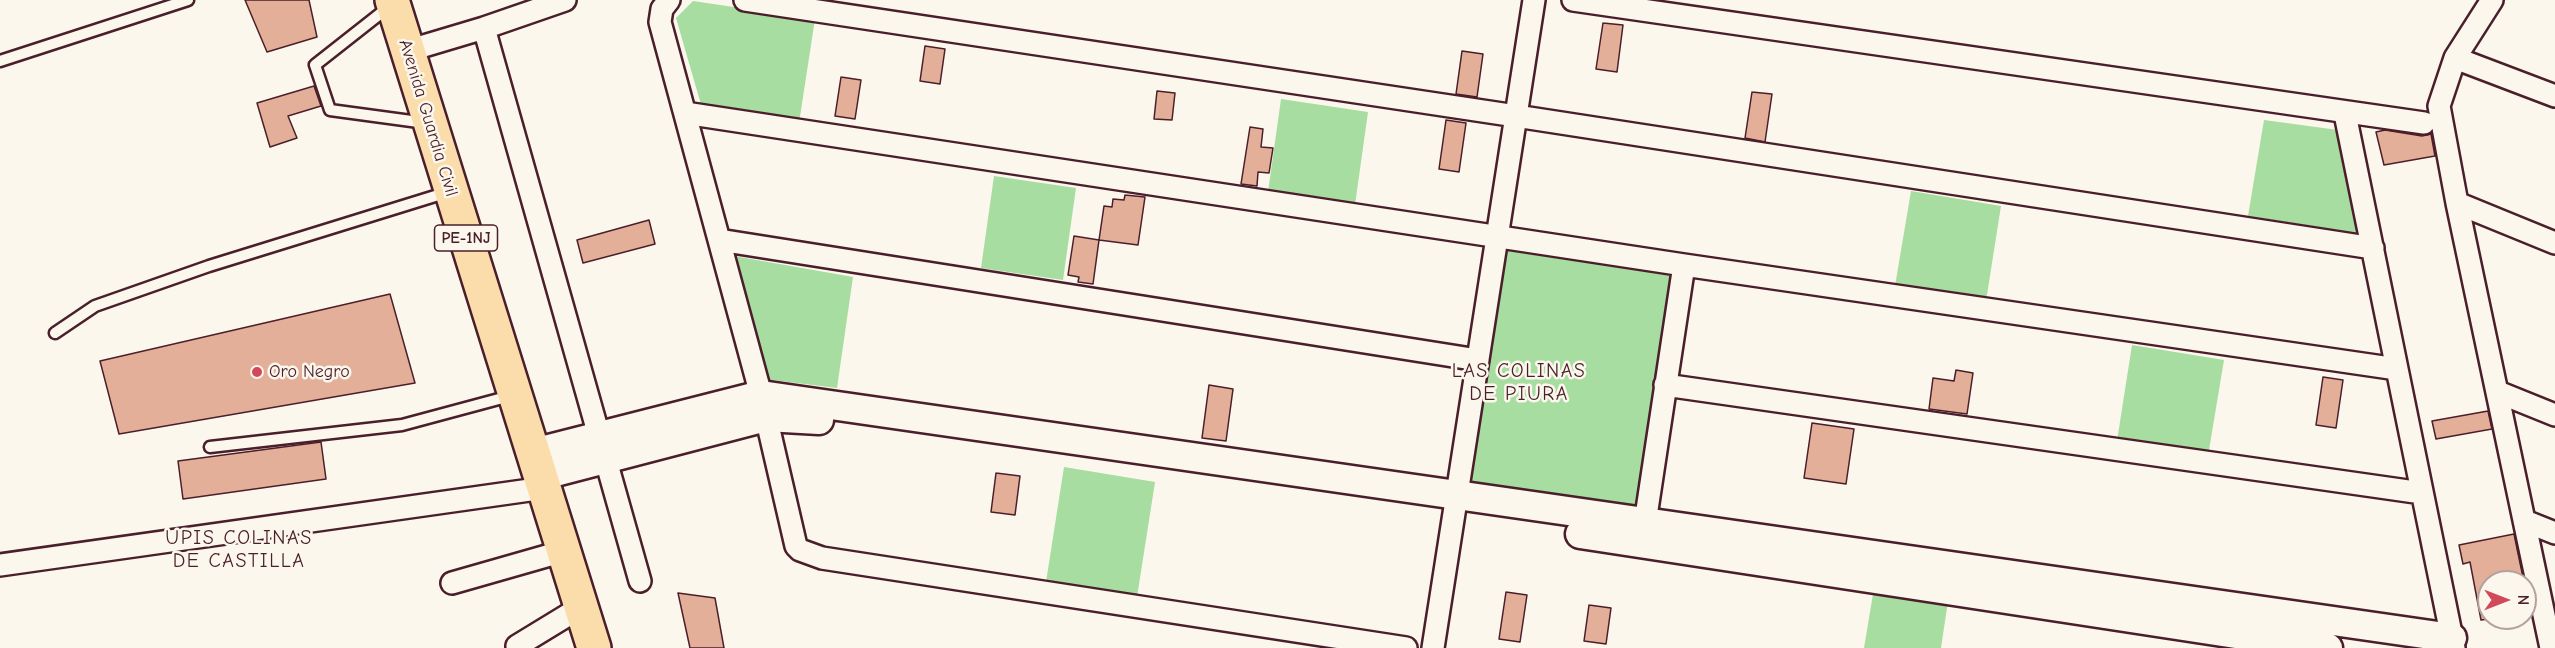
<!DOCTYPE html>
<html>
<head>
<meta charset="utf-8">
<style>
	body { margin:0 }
	#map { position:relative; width:2555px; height:648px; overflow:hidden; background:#fbf7ec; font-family:"Comic Neue",sans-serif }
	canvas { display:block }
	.north { position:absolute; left:2477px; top:570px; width:60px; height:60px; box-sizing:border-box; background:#fbf7ec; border:2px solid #b4a19f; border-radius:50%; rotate:90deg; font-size:16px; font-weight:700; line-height:24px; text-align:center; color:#4a1f2b }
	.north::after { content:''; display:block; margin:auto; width:21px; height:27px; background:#d1495b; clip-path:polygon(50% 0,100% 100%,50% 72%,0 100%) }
</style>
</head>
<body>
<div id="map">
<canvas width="2555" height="648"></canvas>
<div class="north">N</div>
</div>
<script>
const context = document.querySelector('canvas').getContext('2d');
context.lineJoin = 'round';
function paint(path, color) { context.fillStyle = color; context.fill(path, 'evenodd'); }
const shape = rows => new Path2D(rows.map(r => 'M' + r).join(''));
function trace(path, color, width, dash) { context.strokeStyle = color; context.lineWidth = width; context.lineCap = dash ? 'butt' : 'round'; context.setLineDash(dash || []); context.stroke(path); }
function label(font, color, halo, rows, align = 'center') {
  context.font = font + ' "Comic Neue",sans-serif'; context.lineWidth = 5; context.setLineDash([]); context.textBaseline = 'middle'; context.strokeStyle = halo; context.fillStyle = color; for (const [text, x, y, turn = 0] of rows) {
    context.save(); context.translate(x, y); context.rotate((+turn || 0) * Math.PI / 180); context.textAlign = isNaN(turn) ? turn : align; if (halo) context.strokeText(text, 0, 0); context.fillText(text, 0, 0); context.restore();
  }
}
const green = shape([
	[693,1,815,19,799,123,702,108,676,18],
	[1281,99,1368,112,1355,205,1268,192],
	[2264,120,2338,130,2362,234,2248,216],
	[994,176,1076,188,1063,280,981,268],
	[1911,191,2001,206,1986,301,1895,286],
	[1505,249,1672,275,1635,511,1469,484],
	[734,256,853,277,837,388,764,379],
	[2132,345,2224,360,2208,456,2117,441],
	[1064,467,1155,482,1137,597,1046,582],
	[1874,588,1948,601,1941,648,1864,648]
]);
const building = shape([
	[245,0,309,0,317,37,267,52,245,0],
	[1603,23,1623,25,1617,72,1596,69,1603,23],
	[925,46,945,49,940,84,920,81,925,46],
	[1462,51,1483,54,1477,97,1456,94,1462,51],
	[841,77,861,80,855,119,835,116,841,77],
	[314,86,321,106,288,116,297,138,270,147,257,103,314,86],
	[1157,91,1175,93,1172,120,1154,119,1157,91],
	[1752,92,1772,94,1765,142,1745,138,1752,92],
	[1446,120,1466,123,1459,172,1439,169,1446,120],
	[1250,127,1263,129,1261,147,1273,148,1269,173,1258,172,1257,186,1241,184,1250,127],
	[2385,130,2422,136,2431,134,2435,156,2384,165,2376,132,2385,130],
	[1125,195,1145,197,1138,245,1099,240,1093,284,1078,282,1079,277,1068,275,1074,236,1099,240,1104,206,1112,207,1113,199,1124,200,1125,195],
	[649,220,655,244,583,263,577,240,649,220],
	[390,294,415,383,119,434,100,361,390,294],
	[1956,370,1973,373,1967,414,1929,409,1933,378,1954,381,1956,370],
	[2323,377,2343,380,2336,428,2316,425,2323,377],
	[1209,385,1233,389,1226,441,1202,438,1209,385],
	[2488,411,2492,429,2436,439,2432,421,2488,411],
	[1812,423,1854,429,1846,484,1804,478,1812,423],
	[321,442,326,479,183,499,178,461,321,442],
	[996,473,1020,476,1015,515,991,512,996,473],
	[2514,534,2524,582,2489,582,2489,619,2481,620,2470,562,2463,564,2459,545,2514,534],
	[1506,592,1527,595,1520,642,1499,639,1506,592],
	[678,593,715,598,724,648,690,648,678,593],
	[1589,605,1611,608,1606,644,1584,641,1589,605]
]);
const lane = shape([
	[390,6,315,65,330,110,426,123],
	[0,61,188,0],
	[55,333,95,306,209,266,448,192],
	[210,447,402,425,510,396]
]);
const street = shape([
	[669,0,662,9,660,22,761,395,796,546,800,550,822,558,1406,648],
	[745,0,1516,116,2373,248],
	[1573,0,2424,123],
	[2492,0,2455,58,2439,106,2457,203,2551,648],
	[484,28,640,581],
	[407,51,484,28,565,0],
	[2455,58,2555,96],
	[685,113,1684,265,2397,369],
	[2345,114,2454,648],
	[2457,203,2555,243],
	[719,240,1478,360],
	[1665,385,2422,493],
	[2498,392,2555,415],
	[2525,521,2555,533],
	[1645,523,1684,265],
	[0,565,544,488],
	[452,583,564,551],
	[517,646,581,607],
	[1433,648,1534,0]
]);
const secondary = shape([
	[533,453,761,395,2452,638],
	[540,476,766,417,819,420],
	[1580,534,2328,648]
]);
const highway = shape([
	[392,0,594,648]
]);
const markers = [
	[257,372,6,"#d1495b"]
];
const shields = [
	[466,238,63]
];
const shieldNames = [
	["PE-1NJ",466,238]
];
const streetNames = [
	["Avenida Guardia Civil",428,118,73]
];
const poiNames = [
	["Oro Negro",269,372]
];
const neighbourhoodNames = [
	["LAS COLINAS",1519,371],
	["DE PIURA",1519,394],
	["UPIS COLINAS",239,538],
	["DE CASTILLA",239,561]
];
paint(green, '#a7dda0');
paint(building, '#e4af98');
trace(building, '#4a1f2b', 1.5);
trace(lane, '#4a1f2b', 15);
trace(street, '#4a1f2b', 26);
trace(secondary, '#4a1f2b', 33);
trace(highway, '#4a1f2b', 38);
trace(lane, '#fbf7ec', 10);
trace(street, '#fbf7ec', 21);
trace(secondary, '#fbf7ec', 28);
trace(highway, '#faddab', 33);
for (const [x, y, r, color] of markers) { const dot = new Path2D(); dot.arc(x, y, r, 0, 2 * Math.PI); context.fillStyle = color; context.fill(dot); trace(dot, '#fbf7ec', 2); }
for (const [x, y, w] of shields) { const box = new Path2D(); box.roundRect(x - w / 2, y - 13, w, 26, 4.5); context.fillStyle = '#fbf7ec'; context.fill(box); trace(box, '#4a1f2b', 1.5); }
label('bold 16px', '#4a1f2b', null, shieldNames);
label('18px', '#4a1f2b', '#fbf7ec', streetNames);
label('18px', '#4a1f2b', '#fbf7ec', poiNames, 'left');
context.letterSpacing = '1.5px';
label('20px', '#4a1f2b', '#fbf7ec', neighbourhoodNames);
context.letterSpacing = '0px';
</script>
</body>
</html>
